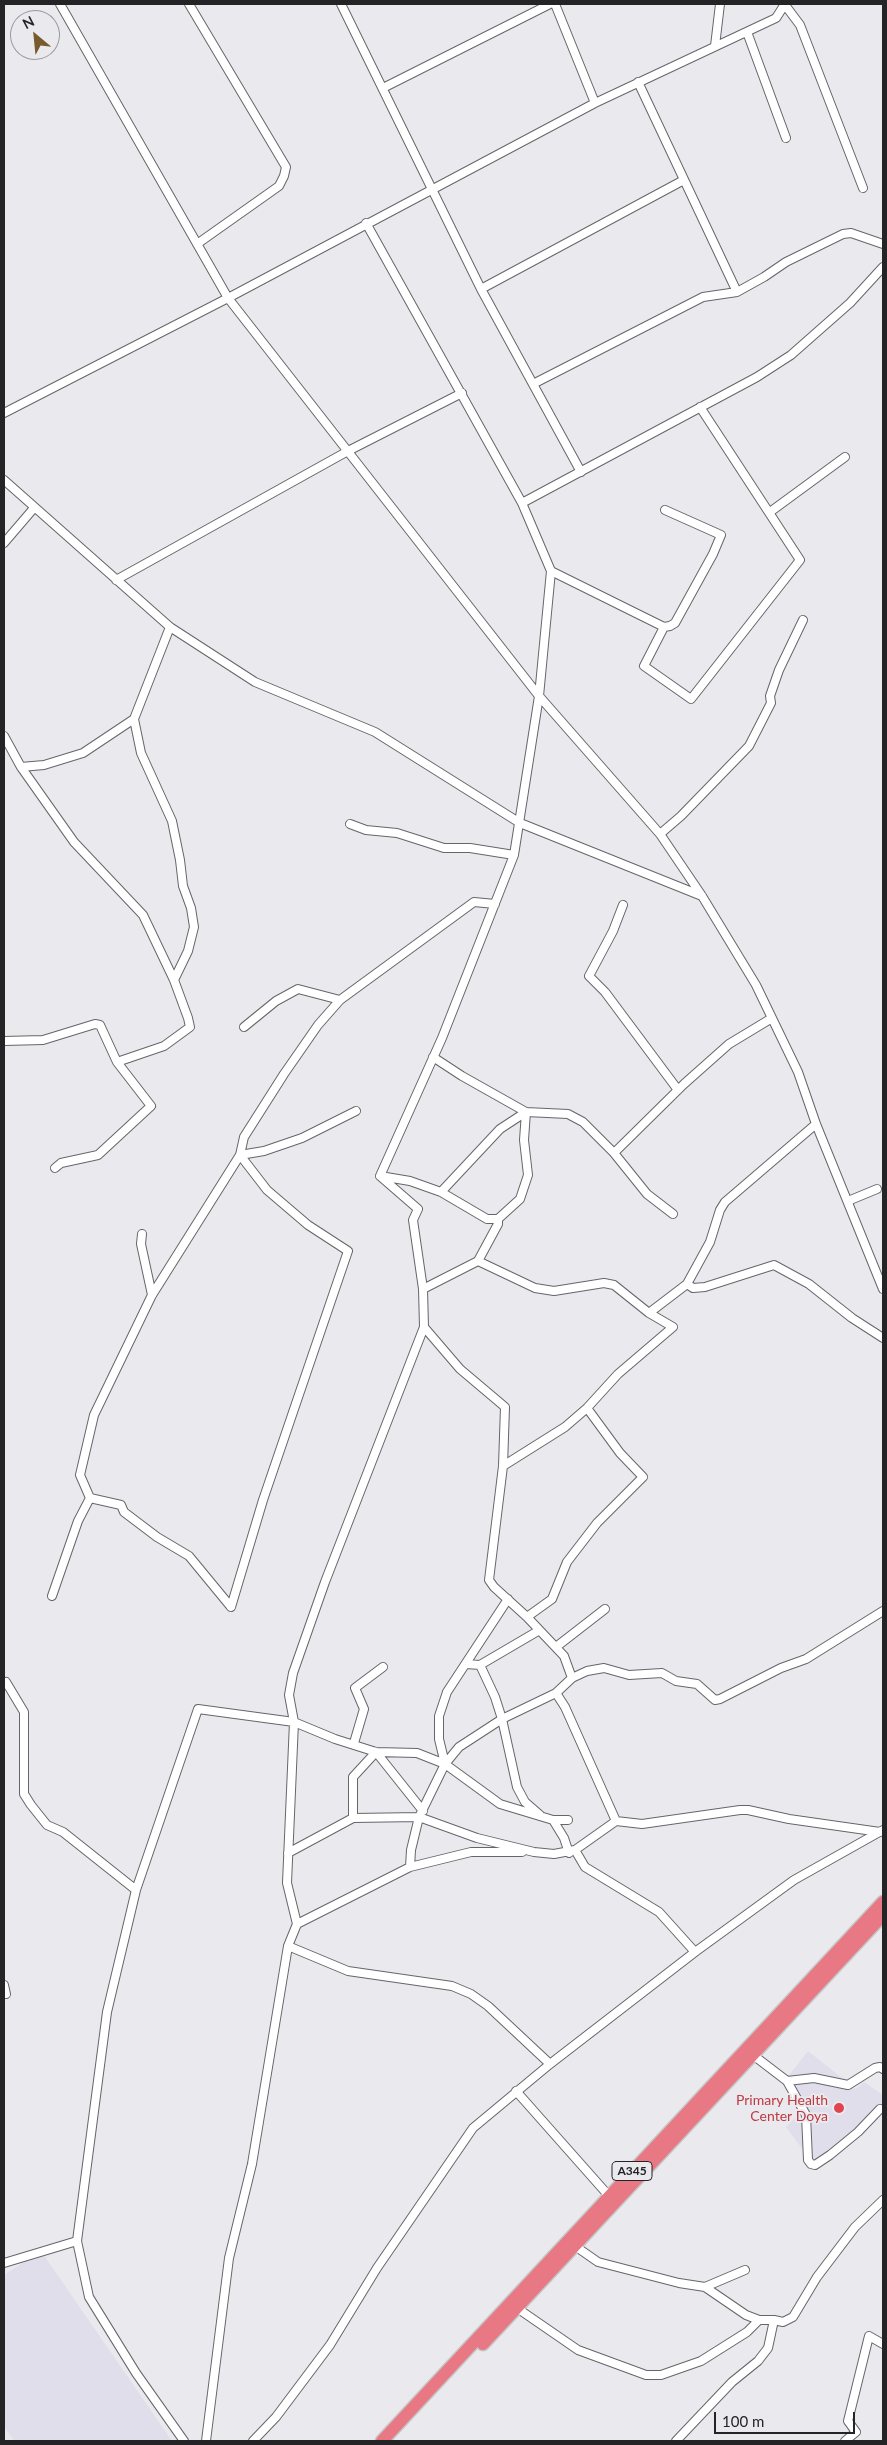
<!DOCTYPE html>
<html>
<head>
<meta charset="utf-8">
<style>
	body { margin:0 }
	#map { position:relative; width:887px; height:2445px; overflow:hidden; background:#eae9ee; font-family:Lato,sans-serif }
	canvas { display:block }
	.frame { position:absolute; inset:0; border:5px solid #242325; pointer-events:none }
	.north { position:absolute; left:10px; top:10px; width:50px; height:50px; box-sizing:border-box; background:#eae9ee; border:1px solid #9b9a9e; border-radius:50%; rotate:332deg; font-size:14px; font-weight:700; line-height:20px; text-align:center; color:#242325 }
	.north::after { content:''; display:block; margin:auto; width:18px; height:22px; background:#785a2e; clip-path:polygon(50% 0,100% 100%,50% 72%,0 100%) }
	.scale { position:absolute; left:714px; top:2412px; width:141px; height:22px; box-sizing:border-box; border:2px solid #242325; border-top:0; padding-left:6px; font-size:15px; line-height:18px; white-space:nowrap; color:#242325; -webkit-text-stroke:4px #eae9ee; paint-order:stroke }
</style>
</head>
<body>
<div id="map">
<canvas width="887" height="2445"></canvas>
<div class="frame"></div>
<div class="north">N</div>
<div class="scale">100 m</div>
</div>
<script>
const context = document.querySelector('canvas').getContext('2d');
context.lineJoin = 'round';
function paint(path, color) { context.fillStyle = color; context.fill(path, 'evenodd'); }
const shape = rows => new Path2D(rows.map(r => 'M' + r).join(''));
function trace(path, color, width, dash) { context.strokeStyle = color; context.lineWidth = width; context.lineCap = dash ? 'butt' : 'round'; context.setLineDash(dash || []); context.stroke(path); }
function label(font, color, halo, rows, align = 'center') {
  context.font = font + ' Lato,sans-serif'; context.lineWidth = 4; context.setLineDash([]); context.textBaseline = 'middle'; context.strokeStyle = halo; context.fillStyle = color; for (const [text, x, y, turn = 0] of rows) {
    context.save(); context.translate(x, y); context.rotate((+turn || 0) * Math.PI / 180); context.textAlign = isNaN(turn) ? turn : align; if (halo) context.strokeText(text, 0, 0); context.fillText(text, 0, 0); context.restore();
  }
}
const built = shape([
	[808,2051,856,2089,864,2082,883,2095,883,2105,815,2166,786,2127,801,2112,783,2083],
	[41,2251,172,2441,14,2441,4,2426,4,2275]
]);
const minor = shape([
	[60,4,228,298,539,696,660,834,702,896,756,985,798,1072,816,1124,883,1289],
	[189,4,286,167,284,176,279,186,197,244],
	[341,4,481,289,581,472],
	[555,4,595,103],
	[785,5,800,25,863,188],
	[747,32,786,138],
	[715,46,720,4],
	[638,82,737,292],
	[383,88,550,4],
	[366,223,522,503,551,571,539,696,514,855,442,1038,380,1176],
	[481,289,682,181],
	[533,384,703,297,737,292,764,277,786,262,843,234,851,233,883,244],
	[4,413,228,298,595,103,776,18,785,4],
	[4,480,170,627,255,682,375,732,520,823,702,896],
	[522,503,757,377,791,355,850,303,883,267],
	[770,512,845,457],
	[4,543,34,508],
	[551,571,664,627,670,626,675,623,713,554,721,535,665,510],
	[116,580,348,451,462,393],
	[170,627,134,719,141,753,172,821,180,860,183,886,191,908,194,927,188,951,174,980],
	[664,627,644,666,691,699,800,560,700,407],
	[4,736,21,767,74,842,143,915,174,980,188,1018,190,1027,164,1046,117,1062],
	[21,767,44,765,83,753,134,719],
	[350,824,366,830,397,833,444,848,470,848,514,855],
	[660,834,681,816,749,746,771,703,770,696,779,670,803,620],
	[623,905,613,931,589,976,605,992,678,1090],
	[244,1027,276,1001,298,989,340,1000],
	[4,1041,43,1040,95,1024,100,1025,117,1062,151,1106,98,1155,61,1163,55,1168],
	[433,1057,462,1076,526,1112,568,1114,583,1122,614,1153,647,1194,673,1214],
	[614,1153,684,1084,729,1044,772,1018],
	[240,1155,264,1151,302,1138,356,1111],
	[380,1176,410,1181,441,1192,487,1219,498,1219],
	[441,1192,500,1129,526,1112],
	[848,1201,877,1189],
	[142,1234,141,1244,152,1295],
	[478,1261,535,1288,554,1291,604,1283,614,1285,649,1313,673,1327,618,1374,587,1408,565,1427,503,1466],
	[687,1284,693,1288,705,1287,774,1265,809,1284,852,1318,883,1338],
	[423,1289,478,1261,498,1224,498,1219,520,1199,528,1175,524,1140,526,1112],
	[649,1313,687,1284,710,1242,720,1210,725,1202,816,1124],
	[424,1327,460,1369,505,1407,503,1466,489,1580,494,1587,527,1617,564,1656,572,1678],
	[90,1498,80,1475,94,1415,152,1295,240,1155,244,1137,284,1074,318,1025,340,1000,474,902,495,904],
	[52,1596,78,1521,90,1498,121,1505,124,1512,157,1537,189,1556,231,1607],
	[231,1607,263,1500,348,1251,308,1225,267,1190,240,1155],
	[527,1617,552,1599,567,1562,597,1523,643,1477,620,1453,587,1408],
	[556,1647,605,1609],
	[466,1664,480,1665,538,1631],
	[480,1665,495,1697,502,1719,517,1787,525,1802,540,1815],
	[4,1683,6,1682,24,1712,24,1794,31,1805,47,1825,63,1832,136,1890],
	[556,1693,565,1707,616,1821],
	[354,1743,364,1709,355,1688,383,1667],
	[376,1752,423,1811],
	[445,1764,439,1739,439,1716,447,1692,508,1599],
	[353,1818,353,1777,376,1752],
	[553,1820,568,1820],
	[575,1850,585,1867,659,1912,695,1952],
	[288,1853,353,1818,419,1817,477,1838,534,1852,554,1854,575,1850,616,1821,642,1824,740,1810,748,1810,789,1819,880,1832],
	[410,1867,411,1850,419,1817,445,1764,459,1747,502,1719,556,1693,572,1678,587,1671,604,1668,629,1675,662,1673,676,1681,697,1684,715,1700,720,1699,781,1668,806,1659,883,1611],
	[297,1924,410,1867,471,1852,522,1852],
	[288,1946,348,1971,452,1986,471,1994,488,2006,550,2064],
	[4,1985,6,1994],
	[753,2055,787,2081,814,2078,848,2085,875,2068,880,2067,883,2069],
	[787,2081,806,2115,808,2160,811,2164,815,2165,830,2155,858,2132,880,2109],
	[516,2091,609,2196],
	[575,2246,598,2262,679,2283,705,2287,746,2315,759,2320,774,2320,783,2322,793,2317,817,2277,855,2227,883,2200],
	[4,2263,77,2241],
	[705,2287,745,2270],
	[517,2308,578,2350,646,2375,661,2375,701,2361,747,2332,759,2320],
	[184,2441,136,2373,89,2297,77,2241,107,2012,136,1890,198,1709,294,1722,335,1739,376,1752,417,1753,445,1764,500,1804,553,1820,564,1838,569,1853],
	[206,2441,229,2258,252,2164,288,1946,297,1924,287,1883,294,1722,289,1695,293,1673,325,1582,424,1327,423,1289,413,1220,418,1209,380,1176],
	[253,2441,276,2417,330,2345,377,2268,473,2128,550,2064,695,1952,794,1880,883,1830],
	[676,2441,732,2382,758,2361,768,2348,774,2320],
	[845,2441,856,2432,848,2421,869,2336,883,2344]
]);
const trunk = shape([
	[483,2344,883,1915],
	[382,2441,883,1902]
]);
const markers = [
	[839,2108,6,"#e0444e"]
];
const shields = [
	[632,2171,40]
];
const shieldNames = [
	["A345",632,2171]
];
const healthNames = [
	["Primary Health",828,2100],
	["Center Doya",828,2116]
];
paint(built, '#e0deeb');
trace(minor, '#66656a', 10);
trace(trunk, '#c6c6c6', 15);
trace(minor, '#fff', 8);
trace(trunk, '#e77884', 12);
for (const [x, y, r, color] of markers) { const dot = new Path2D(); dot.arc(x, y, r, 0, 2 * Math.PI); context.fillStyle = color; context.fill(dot); trace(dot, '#eae9ee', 2); }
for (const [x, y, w] of shields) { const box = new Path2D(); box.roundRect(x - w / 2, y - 9.5, w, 19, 4); context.fillStyle = '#eae9ee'; context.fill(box); trace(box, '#242325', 1); }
label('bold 12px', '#242325', null, shieldNames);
label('14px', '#be3a42', '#eae9ee', healthNames, 'right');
</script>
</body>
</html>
